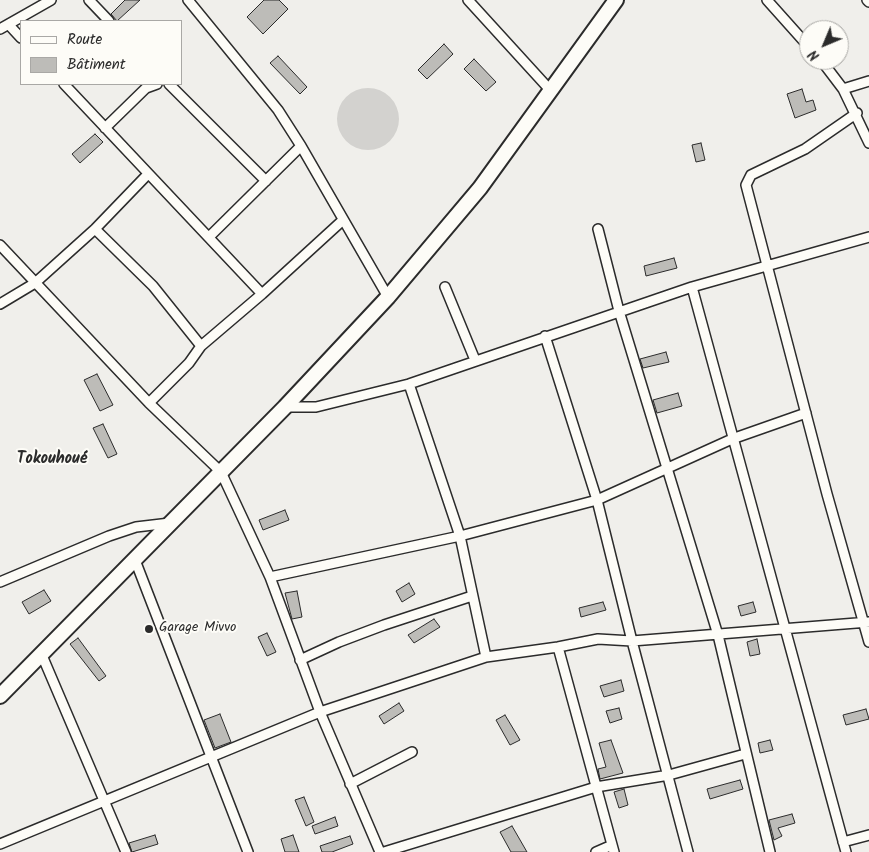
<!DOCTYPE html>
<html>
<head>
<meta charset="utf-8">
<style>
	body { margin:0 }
	#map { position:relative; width:869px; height:852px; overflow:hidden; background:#f0efeb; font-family:Kalam,sans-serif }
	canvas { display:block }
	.legend { position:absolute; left:20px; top:20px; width:162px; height:65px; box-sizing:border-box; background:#fdfcf7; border:1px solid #a9a8a5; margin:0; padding:6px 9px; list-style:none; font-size:15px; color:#2b2b2b }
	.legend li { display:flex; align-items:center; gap:10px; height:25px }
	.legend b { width:25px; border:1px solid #a9a8a5 }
	.north { position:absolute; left:799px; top:20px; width:50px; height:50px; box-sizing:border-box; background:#fdfcf7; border:1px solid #a9a8a5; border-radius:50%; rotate:225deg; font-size:14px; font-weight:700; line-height:20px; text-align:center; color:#2b2b2b }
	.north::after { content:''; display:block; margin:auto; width:18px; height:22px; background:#2b2b2b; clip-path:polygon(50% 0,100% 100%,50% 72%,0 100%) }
</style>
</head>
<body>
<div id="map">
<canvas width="869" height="852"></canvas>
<ul class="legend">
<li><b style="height:6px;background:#fdfcf7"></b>Route</li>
<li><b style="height:14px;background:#bdbcb8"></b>Bâtiment</li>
</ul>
<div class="north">N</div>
</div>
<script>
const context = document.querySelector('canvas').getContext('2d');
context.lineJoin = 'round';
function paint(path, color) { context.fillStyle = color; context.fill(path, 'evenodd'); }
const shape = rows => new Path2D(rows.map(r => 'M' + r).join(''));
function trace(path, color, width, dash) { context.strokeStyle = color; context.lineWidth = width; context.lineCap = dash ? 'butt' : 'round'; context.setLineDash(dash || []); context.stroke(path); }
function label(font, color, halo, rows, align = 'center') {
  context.font = font + ' Kalam,sans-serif'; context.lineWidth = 4; context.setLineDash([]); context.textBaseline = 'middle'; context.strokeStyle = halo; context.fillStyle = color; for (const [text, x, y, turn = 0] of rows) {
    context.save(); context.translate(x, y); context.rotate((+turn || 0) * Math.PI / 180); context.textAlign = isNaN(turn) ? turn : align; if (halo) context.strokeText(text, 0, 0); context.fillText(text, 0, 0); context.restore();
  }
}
const green = shape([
	'337 119a31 31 0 1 1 62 0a31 31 0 1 1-62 0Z'
]);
const building = shape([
	[125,0,140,0,117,21,111,14,125,0],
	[264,0,279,0,288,9,263,34,247,17,264,0],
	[444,44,453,54,427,79,418,70,444,44],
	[278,56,307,87,300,94,270,63,278,56],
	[474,59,496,82,486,91,464,69,474,59],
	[802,89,806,102,813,100,816,110,795,118,787,94,802,89],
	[95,134,103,142,80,163,72,154,95,134],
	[701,143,705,160,696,162,692,145,701,143],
	[674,258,677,268,646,276,644,266,674,258],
	[666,352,669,362,643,368,640,359,666,352],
	[97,374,113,405,100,411,84,380,97,374],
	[678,393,682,406,657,413,653,400,678,393],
	[103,424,117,454,108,458,93,428,103,424],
	[285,510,289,520,263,530,259,520,285,510],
	[409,583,415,594,402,602,396,591,409,583],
	[44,590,51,601,29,614,22,602,44,590],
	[297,591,302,617,292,619,285,593,297,591],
	[603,602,606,610,581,617,579,608,603,602],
	[753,602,756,612,741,616,738,606,753,602],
	[434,619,440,627,414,643,408,635,434,619],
	[267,633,276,652,267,656,258,637,267,633],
	[78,638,106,676,99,681,70,644,78,638],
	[757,639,760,654,750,656,747,642,757,639],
	[621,680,624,691,604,697,600,686,621,680],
	[399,703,404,711,384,724,379,716,399,703],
	[619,708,622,719,610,723,606,711,619,708],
	[866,709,869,719,846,725,843,715,866,709],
	[220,714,231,742,215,748,204,720,220,714],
	[505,715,520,740,510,745,496,720,505,715],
	[611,740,623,773,600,779,598,769,606,767,599,743,611,740],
	[770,740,773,750,760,753,758,743,770,740],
	[740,780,743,789,710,799,707,789,740,780],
	[624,789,628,805,619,808,614,792,624,789],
	[304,797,314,822,306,826,295,800,304,797],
	[792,814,795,823,778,828,782,836,774,840,769,820,792,814],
	[335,817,338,826,315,834,312,826,335,817],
	[512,826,527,852,511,852,500,832,512,826],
	[155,835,158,844,132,852,129,843,155,835],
	[293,835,299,852,285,852,281,839,293,835],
	[350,836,353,844,332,852,322,852,320,846,350,836]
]);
const street = shape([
	[89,0,109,21],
	[188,0,278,110,301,146,388,297],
	[468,0,551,91],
	[767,0,809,47],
	[867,0,869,2],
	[9,25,21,38],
	[0,29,51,0],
	[821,60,843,89,869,143],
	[64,84,262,294],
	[169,84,266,181],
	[843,89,869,81],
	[857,113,805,149,751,175,746,185,827,494,869,642],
	[105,128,146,88,157,84],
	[95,229,153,286,201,346],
	[598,229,619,311,718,635,770,852],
	[209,237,301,146],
	[0,245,149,403,221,472,270,577,320,712,380,852],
	[445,287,475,360],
	[692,287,846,852],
	[0,304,35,283,95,229,148,174],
	[545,336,597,500,632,641,688,852],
	[409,384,460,536,486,657],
	[149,403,189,363,201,346,262,294,343,220],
	[285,407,316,407,409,384,692,287,869,237],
	[135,560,248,852],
	[270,577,460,536,597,500,732,439,806,413],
	[0,582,109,536,136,527,170,523],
	[558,647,614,852],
	[41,653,126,852],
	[300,660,339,642,384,625,472,596],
	[350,784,412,752],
	[843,842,869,835],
	[0,844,320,712,486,657,558,647,598,639,632,641,869,622],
	[384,852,596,787,669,775,745,754],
	[596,852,612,845]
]);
const primary = shape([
	[0,696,285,407,388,297,480,188,616,0]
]);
const markers = [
	[149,629,5,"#2b2b2b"]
];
const poiNames = [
	["Garage Mivvo",159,629]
];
const quarterNames = [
	["Tokouhoué",52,460]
];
paint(green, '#d3d2cf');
paint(building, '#bdbcb8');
trace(building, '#2b2b2b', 1);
trace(street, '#2b2b2b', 12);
trace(primary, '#2b2b2b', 18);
trace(street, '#fdfcf7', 9);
trace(primary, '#fdfcf7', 14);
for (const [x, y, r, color] of markers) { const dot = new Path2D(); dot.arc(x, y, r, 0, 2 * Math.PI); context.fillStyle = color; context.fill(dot); trace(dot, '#fdfcf7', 2); }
label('14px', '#2b2b2b', '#fdfcf7', poiNames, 'left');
label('bold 16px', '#2b2b2b', '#fdfcf7', quarterNames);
</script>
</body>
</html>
